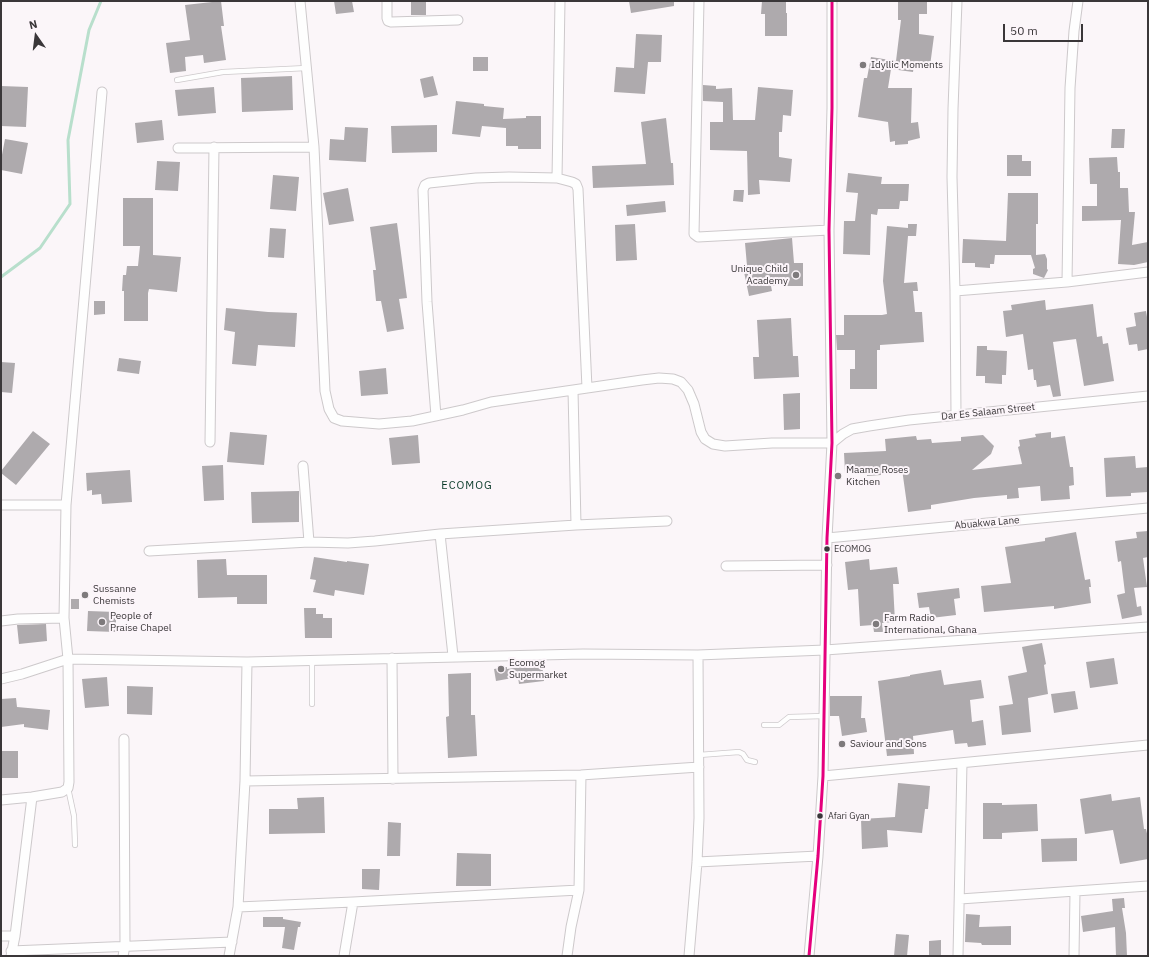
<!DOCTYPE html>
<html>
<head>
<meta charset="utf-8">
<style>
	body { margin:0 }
	#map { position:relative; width:1149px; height:957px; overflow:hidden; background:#fbf6f9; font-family:"IBM Plex Sans",sans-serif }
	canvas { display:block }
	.frame { position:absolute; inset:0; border:2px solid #3a3739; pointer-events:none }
	.north { position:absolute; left:16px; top:16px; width:40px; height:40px; -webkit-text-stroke:3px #fcf5fa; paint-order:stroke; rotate:346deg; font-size:11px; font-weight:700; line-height:16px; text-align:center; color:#3a3739 }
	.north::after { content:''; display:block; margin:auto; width:14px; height:18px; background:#3a3739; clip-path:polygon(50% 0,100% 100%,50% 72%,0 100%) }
	.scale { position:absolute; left:1003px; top:24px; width:80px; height:18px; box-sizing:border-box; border:2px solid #3a3739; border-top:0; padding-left:5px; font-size:12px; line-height:14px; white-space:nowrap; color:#3a3739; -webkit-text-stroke:3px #fcf5fa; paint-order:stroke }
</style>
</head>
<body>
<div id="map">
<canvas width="1149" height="957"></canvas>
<div class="frame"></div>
<div class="north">N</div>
<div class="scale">50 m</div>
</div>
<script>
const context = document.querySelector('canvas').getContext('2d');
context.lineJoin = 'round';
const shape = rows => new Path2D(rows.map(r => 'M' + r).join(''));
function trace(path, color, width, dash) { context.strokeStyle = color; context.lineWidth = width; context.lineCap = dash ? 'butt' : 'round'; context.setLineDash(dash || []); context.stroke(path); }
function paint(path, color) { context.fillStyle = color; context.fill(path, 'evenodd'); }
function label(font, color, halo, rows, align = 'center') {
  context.font = font + ' "IBM Plex Sans",sans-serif'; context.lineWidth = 4; context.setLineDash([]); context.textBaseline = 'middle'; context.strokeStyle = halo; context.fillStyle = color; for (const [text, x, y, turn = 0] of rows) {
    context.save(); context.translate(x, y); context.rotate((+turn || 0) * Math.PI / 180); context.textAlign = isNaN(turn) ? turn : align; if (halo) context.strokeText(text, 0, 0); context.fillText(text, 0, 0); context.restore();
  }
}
const stream = shape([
	[1,277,40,248,70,204,68,140,89,30,101,1]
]);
const building = shape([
	[221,1,224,26,221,26,226,60,204,63,203,55,185,57,186,71,170,73,166,43,190,40,185,5],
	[334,1,352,1,354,12,336,14],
	[411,1,426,1,426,15,411,15],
	[629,1,674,1,674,6,631,13],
	[762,1,786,1,786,13,787,13,787,36,765,36,765,14,761,14],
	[898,1,927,1,927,14,919,14,919,34,934,36,930,66,914,64,913,72,891,69,888,88,912,88,911,123,918,122,920,138,908,141,908,144,895,145,895,141,890,142,888,122,858,117,864,78,867,78,871,57,896,61,901,20,898,20],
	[636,34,662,35,661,62,648,62,645,94,614,92,616,67,634,68],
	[473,57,488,57,488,71,473,71],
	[292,76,293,110,242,112,241,78],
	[433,76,438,95,424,98,420,79],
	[703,85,716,86,716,89,732,88,733,120,755,120,758,87,793,90,791,116,783,115,782,132,779,132,779,157,792,159,790,182,759,180,760,194,748,195,747,151,710,150,710,122,723,122,723,102,703,101],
	[1,86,28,87,26,127,1,126],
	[214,87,216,113,178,116,175,90],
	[456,101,484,104,484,106,504,108,503,119,526,118,526,116,541,116,541,149,518,149,518,146,506,146,506,128,482,126,480,137,452,134],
	[666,118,671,163,673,163,674,185,593,188,592,166,646,164,641,122],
	[162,120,164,140,137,143,135,123],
	[437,125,437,152,392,153,391,126],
	[345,127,368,128,366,162,329,160,330,139,344,140],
	[1112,129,1125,129,1124,148,1111,148],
	[5,139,28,143,22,174,1,170,1,160],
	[1007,155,1022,155,1022,161,1031,161,1031,176,1007,176],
	[1117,157,1118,172,1120,172,1120,188,1128,188,1129,212,1135,212,1132,245,1148,242,1148,262,1134,265,1118,264,1121,220,1082,221,1082,206,1097,206,1097,184,1090,184,1089,158],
	[157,161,180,162,178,191,155,190],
	[848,173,882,177,881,184,909,184,908,201,900,201,899,209,878,209,877,215,871,214,870,255,843,254,844,221,855,221,858,193,846,192],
	[273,175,299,177,296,211,270,209],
	[348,188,354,221,329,225,323,193],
	[734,190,744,190,743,202,733,201],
	[1008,193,1038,193,1038,224,1036,224,1036,255,1045,254,1047,259,1047,269,1048,270,1044,278,1033,274,1033,269,1035,268,1031,255,995,255,994,264,990,264,990,268,975,267,975,263,962,263,963,239,1006,241],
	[123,198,153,198,153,255,181,257,177,292,149,289,148,293,148,321,124,321,124,291,122,291,123,275,126,275,127,266,138,266,140,246,123,246],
	[665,201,666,212,627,216,626,205],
	[397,223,407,298,399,299,404,329,387,332,381,301,376,301,373,270,376,270,370,227],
	[635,224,637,260,616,261,615,225],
	[908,224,917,224,916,236,908,236,904,283,917,282,918,291,913,291,915,312,922,312,924,342,880,345,880,350,877,350,877,389,850,389,850,369,855,369,855,350,837,350,836,335,844,335,844,315,882,315,887,314,883,281,887,226,908,228],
	[270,228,286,229,284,258,268,257],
	[792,238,794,263,803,263,803,286,771,286,772,291,749,296,743,267,747,266,745,243],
	[1045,300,1046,310,1093,304,1097,337,1102,336,1103,344,1108,343,1114,381,1084,386,1076,339,1053,342,1061,396,1053,397,1050,385,1037,387,1036,380,1034,380,1033,369,1028,370,1023,334,1006,337,1003,311,1012,310,1011,305],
	[94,301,105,301,105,314,94,315],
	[226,308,268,312,297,313,295,347,258,345,256,366,232,364,235,332,224,330],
	[1146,311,1147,317,1148,317,1148,349,1138,351,1137,344,1129,345,1126,328,1136,326,1134,313],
	[791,318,793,356,798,356,799,377,754,379,753,357,759,357,757,320],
	[977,346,987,346,987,350,1007,351,1006,375,1002,375,1002,384,985,383,985,376,976,376],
	[119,358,141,361,139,374,117,371],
	[1,362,15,363,12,393,1,392],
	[386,368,388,394,361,396,359,371],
	[800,393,800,429,784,430,783,394],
	[33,431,50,444,16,485,1,473,1,471],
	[230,432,267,435,264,465,227,462],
	[1051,432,1051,438,1065,436,1070,467,1073,467,1074,485,1069,486,1070,499,1041,501,1040,486,1018,488,1019,498,1007,499,1007,495,974,498,931,505,931,509,908,512,902,469,881,471,881,475,867,476,867,471,845,472,844,453,886,451,885,439,916,436,917,440,931,439,932,443,961,441,961,437,983,435,994,446,991,454,972,470,1022,464,1018,447,1020,446,1019,440,1036,437,1035,434],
	[418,435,420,463,392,465,389,438],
	[1135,456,1136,468,1148,467,1148,492,1131,493,1131,496,1106,497,1104,458],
	[223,465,224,500,204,501,202,466],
	[130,470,132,502,102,504,101,494,92,495,92,490,87,491,86,473],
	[299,491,299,522,252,523,251,492],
	[1148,531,1148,557,1143,558,1147,587,1134,588,1137,607,1141,606,1142,615,1122,619,1117,595,1125,593,1121,561,1118,562,1115,541,1137,538,1136,532],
	[1076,532,1085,580,1090,579,1091,587,1089,587,1091,603,1054,609,1054,606,984,612,981,586,1011,583,1005,547,1045,541,1045,538],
	[314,557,347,562,347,561,369,564,364,595,335,590,334,596,313,592,316,580,310,579],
	[226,559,227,575,267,575,267,604,237,604,237,597,198,598,197,560],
	[869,559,870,570,897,567,899,584,893,584,895,622,882,623,883,632,874,632,873,625,860,626,858,589,848,590,845,562],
	[959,588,960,598,954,599,956,615,931,618,929,607,919,608,917,593],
	[71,599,79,599,79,609,71,609],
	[304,608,316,608,316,614,323,614,323,618,332,618,332,638,305,638],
	[88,611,116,612,116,632,87,631],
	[46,624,47,641,19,644,17,625],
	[1042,643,1046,664,1044,665,1048,694,1028,698,1031,732,1002,735,999,706,1013,704,1008,676,1027,672,1022,647],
	[1114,658,1118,684,1090,688,1086,662],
	[542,664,544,681,519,684,518,677,496,681,494,669,507,667,507,669],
	[941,670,944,685,981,680,984,698,970,700,972,722,983,720,986,745,968,747,967,743,955,744,953,730,913,736,914,754,887,756,878,681,910,676,910,675],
	[471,673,471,715,475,715,477,756,448,758,446,717,449,716,448,674],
	[107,677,109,706,85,708,82,679],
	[127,686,153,687,152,715,127,714],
	[1075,691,1078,709,1054,713,1051,694],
	[830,696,862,696,861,718,865,718,867,732,842,736,839,716,830,716],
	[16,698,17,707,50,710,48,730,24,727,24,724,1,727,1,699],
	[1,751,18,751,18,778,1,778],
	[898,783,930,786,928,809,925,809,922,833,887,830,888,847,862,849,861,819,895,817],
	[1111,794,1112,801,1140,797,1144,829,1146,829,1148,838,1148,859,1120,864,1113,830,1085,834,1080,799],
	[324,797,325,833,269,834,269,809,298,809,297,798],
	[983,803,1002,803,1002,805,1037,804,1038,831,1002,833,1002,839,983,839],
	[388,822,401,823,400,856,387,856],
	[1077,838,1077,861,1042,862,1041,839],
	[457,853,491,854,491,886,456,886],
	[362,869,380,869,379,890,362,889],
	[1124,898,1125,908,1122,908,1126,933,1127,956,1116,956,1115,927,1083,932,1081,916,1113,911,1112,899],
	[966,914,980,915,979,927,1011,926,1011,945,982,945,981,943,965,942],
	[263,917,283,917,283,919,301,922,300,927,298,927,294,950,282,948,285,927,263,927],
	[896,934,909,935,907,956,894,956],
	[941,940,941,956,929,956,929,941]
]);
const service = shape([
	[177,80,223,72,307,68],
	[312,660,312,704],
	[764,725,779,725,789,717,824,716],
	[699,755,739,752,743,754,747,760,755,762],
	[68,788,74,816,75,845]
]);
const minor = shape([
	[300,1,314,147,325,391,329,409,334,418,342,421,379,424,412,421,463,410,491,402,642,380,659,378,673,379,681,382,688,390,694,404,701,432,705,439,713,444,725,446,772,443,832,443,843,434,852,429,869,426,909,420,1148,396],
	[387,1,387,18,388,21,391,22,458,20],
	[699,1,694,234,698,237,829,230],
	[178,148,314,147],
	[557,178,560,1],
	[1067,282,1070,88,1074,31,1078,1],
	[955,291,1067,282,1148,272],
	[573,390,576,525],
	[956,415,955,291,952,177,953,109,957,1],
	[436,416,427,302,423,190,425,185,429,183,476,178,509,177,557,178,572,182,576,184,578,189,587,388],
	[210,442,214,147],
	[303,466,309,542],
	[1,505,66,505],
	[440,534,453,656],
	[827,538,1148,508],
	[149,551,309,542,348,543,375,541,440,534,576,525,667,521],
	[726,566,827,565],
	[1,621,18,619,64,618],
	[392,658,393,779],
	[1,679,22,674,68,659,247,662,583,654,698,655,825,650,1148,627],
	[823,776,1148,745],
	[245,781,581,775,699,767],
	[1,800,32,797,62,792,68,788,69,782,68,659,64,618,66,505,102,92],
	[697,862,818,856],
	[960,899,1148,886],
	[238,907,353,902,579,890],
	[1,936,15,936],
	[11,951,232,942],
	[11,956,15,936,32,797],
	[123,956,125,946,124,739],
	[229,956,238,907,245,781,247,662],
	[344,956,353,902],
	[567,956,571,927,579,890,581,775],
	[689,956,697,862,699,818,698,655],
	[809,956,818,856,823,776,827,538,832,443,829,230,832,108,832,1],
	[958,956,962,763],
	[1074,956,1075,892]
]);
const bus1 = shape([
	[809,956,818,856,823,776,827,538,832,443,829,230,832,108,832,1]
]);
const markers = [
	[863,65,4,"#7e7a7c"],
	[796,275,4,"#7e7a7c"],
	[838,476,4,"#7e7a7c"],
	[827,549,3.5,"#3a3739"],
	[85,595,4,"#7e7a7c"],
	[102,622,4,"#7e7a7c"],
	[876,624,4,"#7e7a7c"],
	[501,669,4,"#7e7a7c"],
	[842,744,4,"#7e7a7c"],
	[820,816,3.5,"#3a3739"]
];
const busNames = [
	["ECOMOG",834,549],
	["Afari Gyan",828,816]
];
const poiNames = [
	["Idyllic Moments",871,65],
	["Unique Child",788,269,"right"],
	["Academy",788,281,"right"],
	["Maame Roses",846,470],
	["Kitchen",846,482],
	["Sussanne",93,589],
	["Chemists",93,601],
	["People of",110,616],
	["Praise Chapel",110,628],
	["Farm Radio",884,618],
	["International, Ghana",884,630],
	["Ecomog",509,663],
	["Supermarket",509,675],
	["Saviour and Sons",850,744]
];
const streetNames = [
	["Dar Es Salaam Street",988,412,-6],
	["Abuakwa Lane",987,523,-5]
];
const neighbourhoodNames = [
	["ECOMOG",467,486]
];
trace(stream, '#b8dfcc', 3);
paint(building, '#aeaaad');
trace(service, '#cdc9cb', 6);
trace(minor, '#cdc9cb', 11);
trace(service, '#fefefe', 4.5);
trace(minor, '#fefefe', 9);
trace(bus1, '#e5007d', 3);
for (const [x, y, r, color] of markers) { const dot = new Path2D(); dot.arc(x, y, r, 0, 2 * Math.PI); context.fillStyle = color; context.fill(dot); trace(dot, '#fcf5fa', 1.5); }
label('9px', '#3a3739', '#fcf5fa', busNames, 'left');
label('10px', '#3a3739', '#fcf5fa', poiNames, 'left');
label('10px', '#3a3739', '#fcf5fa', streetNames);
context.letterSpacing = '1px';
label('11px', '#053625', '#fcf5fa', neighbourhoodNames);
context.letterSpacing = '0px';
</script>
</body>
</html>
